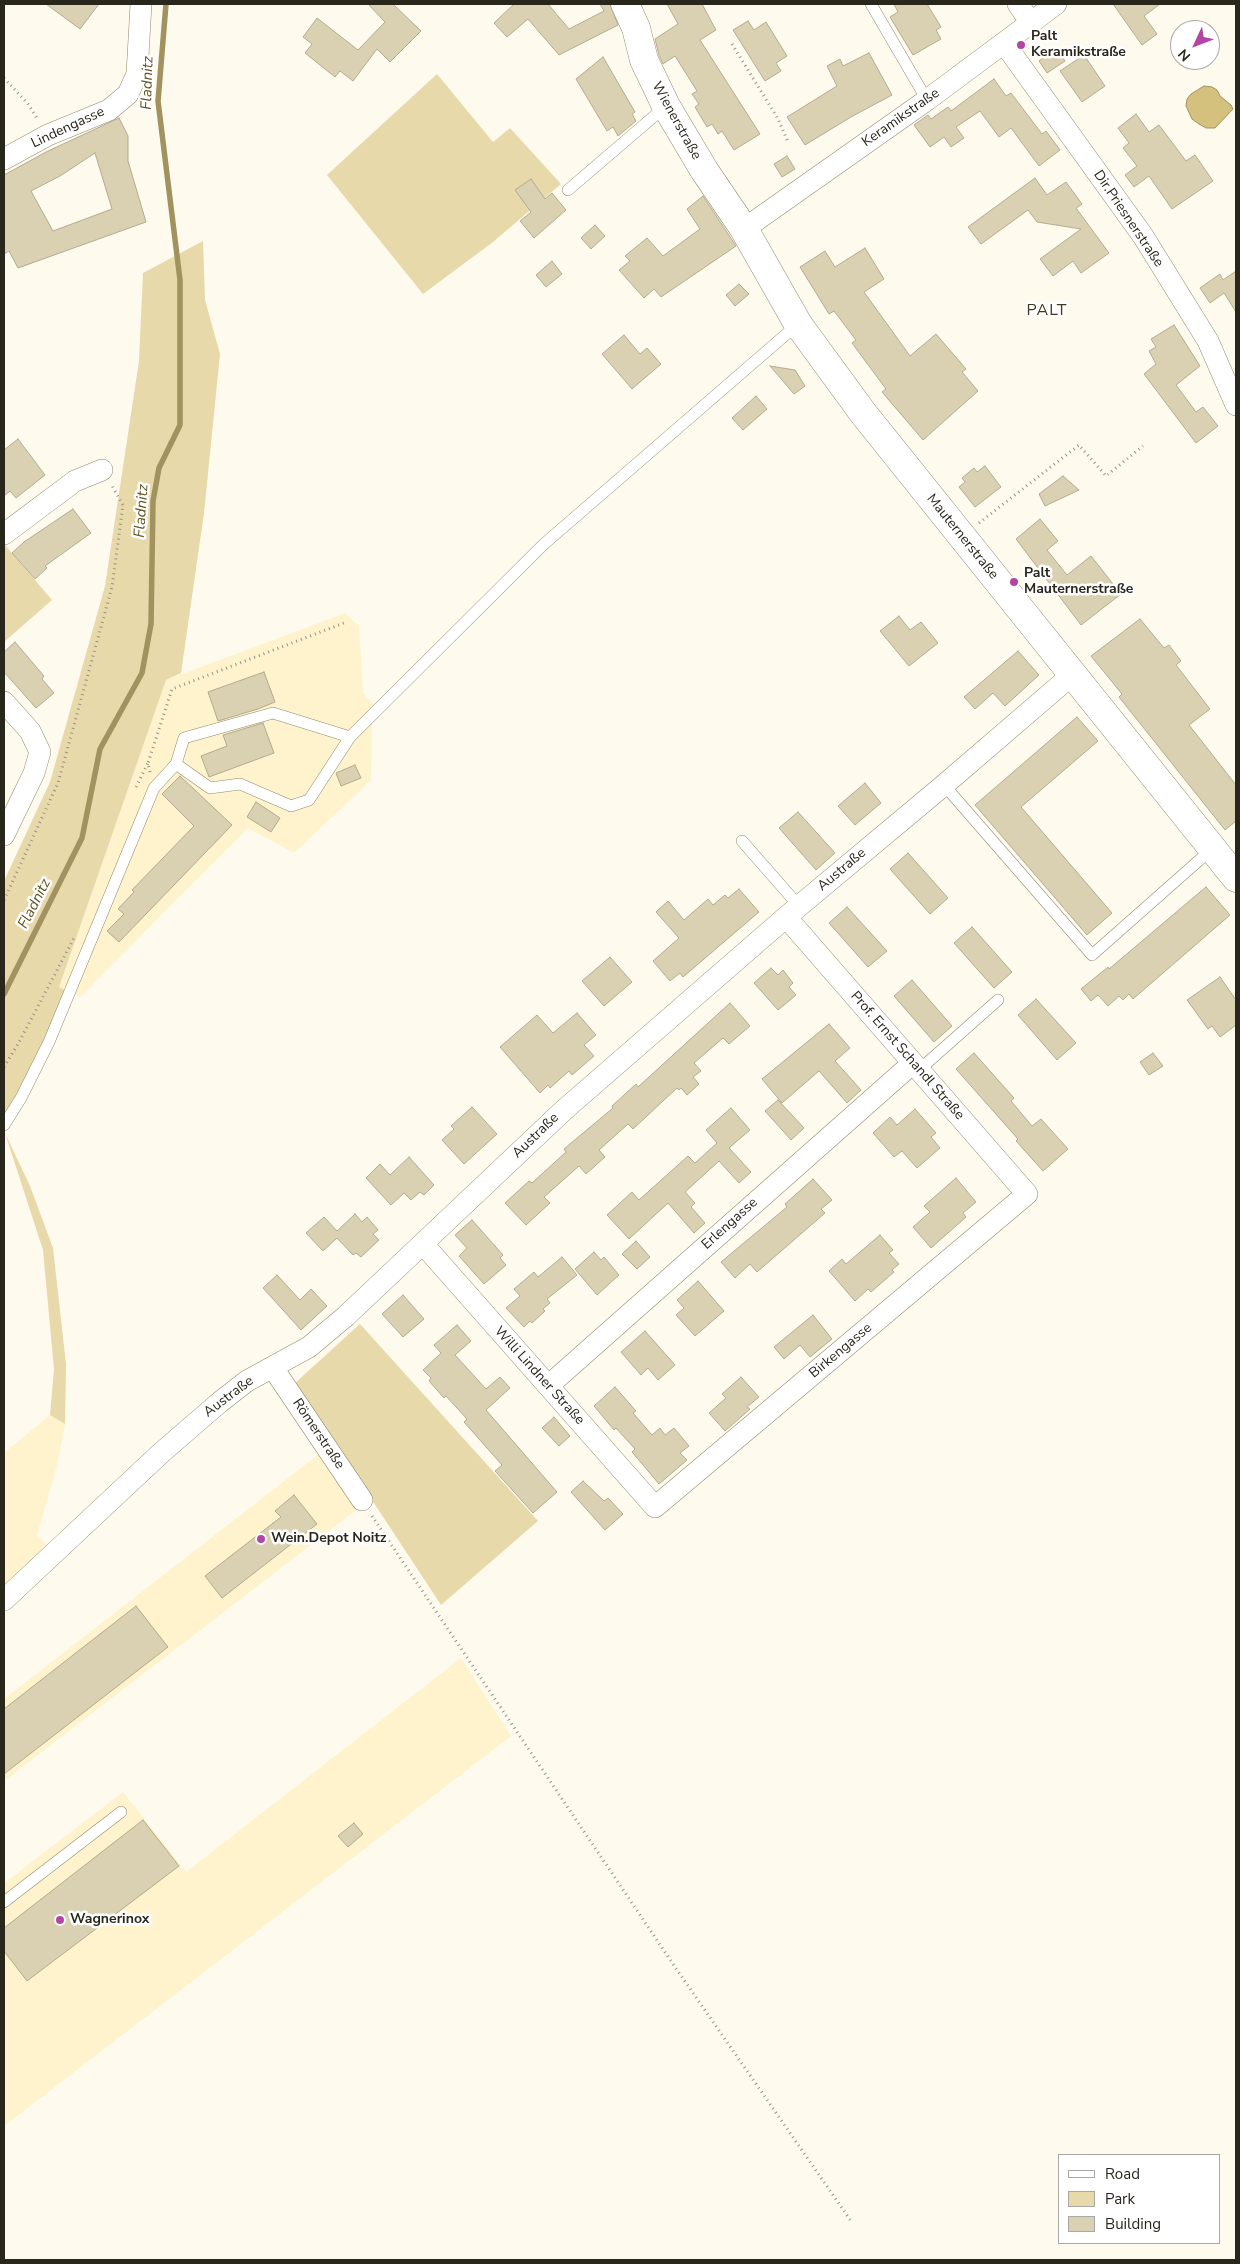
<!DOCTYPE html>
<html>
<head>
<meta charset="utf-8">
<style>
	body { margin:0 }
	#map { position:relative; width:1240px; height:2264px; overflow:hidden; background:#fefaee; font-family:"Nunito Sans",sans-serif }
	canvas { display:block }
	.frame { position:absolute; inset:0; border:5px solid #29261b; pointer-events:none }
	.legend { position:absolute; left:1058px; top:2154px; width:162px; height:90px; box-sizing:border-box; background:#fff; border:1px solid #a9a8a4; margin:0; padding:6px 9px; list-style:none; font-size:15px; color:#29261b }
	.legend li { display:flex; align-items:center; gap:10px; height:25px }
	.legend b { width:25px; border:1px solid #a9a8a4 }
	.north { position:absolute; left:1170px; top:20px; width:50px; height:50px; box-sizing:border-box; background:#fff; border:1px solid #a9a8a4; border-radius:50%; rotate:227deg; font-size:14px; font-weight:700; line-height:20px; text-align:center; color:#29261b }
	.north::after { content:''; display:block; margin:auto; width:18px; height:22px; background:#b346a5; clip-path:polygon(50% 0,100% 100%,50% 72%,0 100%) }
</style>
</head>
<body>
<div id="map">
<canvas width="1240" height="2264"></canvas>
<div class="frame"></div>
<ul class="legend">
<li><b style="height:6px;background:#fff"></b>Road</li>
<li><b style="height:14px;background:#e7d9aa"></b>Park</li>
<li><b style="height:14px;background:#d9d1b2"></b>Building</li>
</ul>
<div class="north">N</div>
</div>
<script>
const context = document.querySelector('canvas').getContext('2d');
context.lineJoin = 'round';
function paint(path, color) { context.fillStyle = color; context.fill(path, 'evenodd'); }
const shape = rows => new Path2D(rows.map(r => 'M' + r).join(''));
function trace(path, color, width, dash) { context.strokeStyle = color; context.lineWidth = width; context.lineCap = dash ? 'butt' : 'round'; context.setLineDash(dash || []); context.stroke(path); }
function label(font, color, halo, rows, align = 'center') {
  context.font = font + ' "Nunito Sans",sans-serif'; context.lineWidth = 5; context.setLineDash([]); context.textBaseline = 'middle'; context.strokeStyle = halo; context.fillStyle = color; for (const [text, x, y, turn = 0] of rows) {
    context.save(); context.translate(x, y); context.rotate((+turn || 0) * Math.PI / 180); context.textAlign = isNaN(turn) ? turn : align; if (halo) context.strokeText(text, 0, 0); context.fillText(text, 0, 0); context.restore();
  }
}
const built = shape([
	[345,613,359,626,363,693,381,714,372,723,371,780,294,853,248,828,80,997,59,987,166,680],
	[50,1415,65,1424,57,1465,37,1535,46,1545,4,1587,4,1453],
	[319,1454,359,1508,4,1781,4,1699],
	[461,1658,511,1736,4,2126,4,1883,123,1792,186,1872]
]);
const green = shape([
	[437,74,493,142,510,128,561,184,493,242,423,294,327,175],
	[203,241,205,300,220,354,204,513,181,673,166,680,59,987,65,990,45,1039,16,1095,4,1115,4,881,50,782,105,586,139,361,143,273],
	[5,545,52,600,4,642,4,546],
	[5,1133,30,1186,53,1248,66,1364,65,1424,50,1415,54,1369,43,1250],
	[360,1324,538,1521,441,1605,295,1383]
]);
const water = shape([
	[1204,86,1212,87,1217,90,1220,96,1231,105,1233,109,1215,128,1206,128,1199,124,1192,119,1186,106,1187,99,1191,94,1204,86]
]);
const stream = shape([
	[4,994,82,838,100,749,142,673,151,624,153,501,159,468,180,425,180,280,158,101,166,4]
]);
const building = shape([
	[46,4,99,4,80,29,46,4],
	[368,4,393,4,421,31,390,62,377,49,353,81,340,71,335,77,305,53,312,44,303,37,317,18,358,50,385,22,368,4],
	[514,4,548,4,569,29,604,11,600,4,610,4,618,25,559,55,528,19,507,37,494,23,514,4],
	[667,4,702,4,716,30,700,40,760,134,734,150,722,131,718,134,712,124,707,127,695,107,699,104,692,94,697,91,675,56,663,64,659,55,655,39,678,24,667,4],
	[894,4,927,4,941,27,936,30,941,39,913,55,890,17,898,12,894,4],
	[1113,4,1160,4,1144,16,1157,34,1142,45,1113,4],
	[748,21,754,30,766,22,787,56,776,63,781,71,765,81,733,30,748,21],
	[1056,48,1065,61,1047,73,1039,61,1056,48],
	[869,53,892,95,851,117,805,145,787,117,837,86,827,66,840,59,843,66,869,53],
	[1084,55,1105,86,1082,102,1060,71,1084,55],
	[603,57,635,112,632,114,636,121,618,136,613,127,607,131,576,79,603,57],
	[994,79,1006,96,1011,93,1042,134,1046,131,1060,150,1039,166,1011,128,999,137,980,111,956,127,964,138,951,147,944,137,930,147,914,125,928,115,931,119,948,107,951,111,994,79],
	[1136,114,1149,132,1159,125,1186,161,1195,155,1213,181,1172,209,1149,176,1134,187,1125,175,1137,166,1123,148,1129,143,1118,128,1136,114],
	[119,118,128,136,128,161,146,222,18,268,9,251,4,254,4,175,46,152,119,118],
	[95,153,112,209,53,231,31,191,60,176,95,153],
	[787,156,795,169,782,177,774,164,787,156],
	[1035,178,1047,195,1066,182,1082,204,1076,208,1109,253,1081,273,1073,261,1053,276,1040,259,1081,229,1037,222,1028,210,981,244,968,227,1035,178],
	[531,179,545,199,552,193,566,210,534,238,520,221,531,212,515,190,531,179],
	[703,196,736,246,661,297,654,289,644,298,619,270,630,261,625,256,647,238,663,256,700,229,687,209,703,196],
	[595,225,605,236,591,249,581,238,595,225],
	[865,248,884,279,864,292,910,356,936,334,966,369,962,372,978,391,923,440,882,392,886,389,852,343,856,340,834,311,829,314,800,267,825,251,835,267,865,248],
	[552,261,562,274,546,287,536,275,552,261],
	[1236,271,1236,312,1224,293,1210,303,1200,288,1220,274,1223,280,1236,271],
	[739,284,749,294,735,306,726,295,739,284],
	[1174,325,1200,366,1176,385,1196,412,1203,407,1218,426,1196,443,1144,374,1156,364,1149,351,1156,347,1151,339,1174,325],
	[624,335,640,354,647,348,661,364,632,389,602,354,624,335],
	[770,366,795,370,805,386,794,394,770,366],
	[756,396,767,409,743,430,732,418,756,396],
	[18,439,45,475,16,498,10,491,4,496,4,450,18,439],
	[985,466,1001,487,975,507,959,487,965,482,962,478,974,468,977,472,985,466],
	[1063,476,1079,490,1045,506,1039,494,1063,476],
	[73,509,91,533,45,566,47,568,35,579,12,553,24,542,73,509],
	[1040,519,1058,541,1047,550,1067,575,1091,556,1121,594,1081,625,1016,539,1040,519],
	[899,616,910,630,921,622,938,643,909,666,880,631,899,616],
	[1140,619,1164,648,1169,645,1181,661,1176,665,1210,709,1189,725,1236,785,1236,821,1225,830,1119,697,1122,694,1091,656,1140,619],
	[15,642,44,676,42,679,54,693,36,708,4,672,4,652,15,642],
	[1018,651,1039,675,1005,706,993,693,975,709,964,697,1018,651],
	[264,672,275,702,258,709,218,721,208,692,264,672],
	[1077,717,1098,741,1021,807,1112,913,1087,935,975,805,1077,717],
	[263,723,274,753,209,777,201,756,227,746,223,735,263,723],
	[355,765,361,778,341,786,336,773,355,765],
	[180,776,232,825,119,942,107,931,124,914,118,909,134,892,132,890,194,826,162,794,180,776],
	[865,783,881,803,855,825,838,806,865,783],
	[256,802,280,818,271,832,247,817,256,802],
	[798,812,835,853,816,870,779,828,798,812],
	[908,853,948,898,930,914,890,869,908,853],
	[1206,887,1230,915,1133,999,1129,994,1123,1000,1119,996,1108,1006,1098,995,1091,1001,1081,989,1108,967,1109,969,1206,887],
	[739,889,759,912,683,977,680,973,670,981,653,961,679,938,656,912,668,901,684,920,708,899,713,905,725,895,728,898,739,889],
	[847,907,887,951,868,967,829,923,847,907],
	[972,927,1012,972,994,988,954,943,972,927],
	[610,957,632,982,604,1006,582,981,610,957],
	[771,968,778,975,783,970,793,983,789,987,796,995,778,1010,754,983,771,968],
	[1220,977,1236,1000,1236,1025,1220,1037,1212,1026,1208,1029,1187,1000,1220,977],
	[912,980,952,1026,934,1042,894,996,912,980],
	[1036,999,1076,1043,1057,1060,1018,1015,1036,999],
	[730,1003,750,1026,729,1044,723,1038,694,1063,701,1071,693,1077,699,1084,687,1095,681,1088,679,1090,677,1088,633,1129,628,1124,599,1150,605,1157,586,1174,579,1166,544,1197,550,1203,526,1225,505,1203,529,1181,532,1183,566,1152,564,1149,613,1108,612,1106,636,1084,638,1087,730,1003],
	[577,1013,596,1035,584,1045,594,1056,572,1075,569,1071,550,1088,548,1085,540,1093,500,1047,537,1015,553,1033,577,1013],
	[829,1024,850,1048,835,1061,861,1090,847,1103,819,1071,782,1103,762,1079,829,1024],
	[974,1053,1014,1098,1011,1101,1032,1126,1041,1119,1068,1149,1043,1171,1016,1141,1018,1139,956,1069,974,1053],
	[1153,1053,1163,1066,1149,1075,1140,1062,1153,1053],
	[778,1100,804,1128,791,1140,765,1111,778,1100],
	[472,1107,497,1134,464,1164,442,1140,454,1129,451,1126,472,1107],
	[731,1108,750,1130,729,1148,751,1172,739,1183,719,1161,685,1192,695,1203,691,1207,705,1223,694,1233,668,1203,629,1239,607,1215,632,1192,639,1200,688,1156,695,1163,717,1143,706,1130,731,1108],
	[915,1109,936,1133,931,1137,940,1148,917,1168,902,1151,894,1157,873,1133,890,1117,897,1125,915,1109],
	[409,1157,434,1185,424,1195,420,1192,411,1200,404,1193,391,1205,366,1178,380,1164,390,1175,409,1157],
	[956,1178,976,1202,963,1213,966,1217,931,1248,913,1227,930,1212,924,1206,956,1178],
	[813,1179,832,1200,821,1209,825,1213,757,1272,750,1264,735,1278,721,1262,787,1207,785,1204,813,1179],
	[355,1214,362,1222,367,1217,378,1230,373,1234,379,1240,361,1257,356,1253,353,1255,337,1238,323,1251,306,1233,324,1217,337,1231,355,1214],
	[472,1220,503,1255,500,1258,506,1265,484,1284,459,1256,467,1248,455,1235,472,1220],
	[880,1235,893,1250,889,1253,899,1264,892,1270,894,1272,871,1292,868,1289,855,1301,829,1271,842,1259,846,1264,880,1235],
	[636,1241,650,1257,637,1269,622,1254,636,1241],
	[594,1252,601,1260,604,1257,619,1275,597,1295,575,1269,594,1252],
	[562,1257,577,1275,547,1299,550,1303,543,1309,545,1311,532,1323,530,1321,524,1327,506,1308,520,1296,514,1289,534,1272,538,1277,562,1257],
	[277,1275,300,1300,311,1289,327,1306,301,1330,263,1288,277,1275],
	[698,1281,724,1311,695,1336,676,1315,684,1308,677,1300,698,1281],
	[403,1295,424,1319,403,1337,382,1314,403,1295],
	[813,1315,832,1339,810,1357,800,1345,784,1359,774,1347,813,1315],
	[457,1325,471,1341,455,1355,486,1389,500,1377,510,1388,486,1410,557,1492,533,1513,495,1471,502,1465,464,1422,467,1419,446,1396,444,1398,429,1381,431,1378,423,1370,441,1353,434,1345,457,1325],
	[645,1331,675,1365,658,1380,648,1368,641,1375,621,1352,645,1331],
	[741,1377,759,1397,747,1407,750,1409,725,1431,709,1413,726,1398,722,1394,741,1377],
	[615,1387,636,1411,633,1413,652,1435,660,1428,665,1435,674,1428,689,1446,680,1453,687,1460,659,1484,632,1452,635,1449,616,1428,614,1430,594,1406,615,1387],
	[554,1417,570,1436,559,1446,542,1428,554,1417],
	[583,1481,604,1501,608,1498,623,1514,605,1530,571,1492,583,1481],
	[294,1495,317,1524,222,1598,205,1576,281,1517,275,1511,294,1495],
	[136,1606,168,1647,4,1774,4,1709,136,1606],
	[143,1820,179,1866,27,1981,4,1951,4,1928,143,1820],
	[354,1823,363,1834,348,1847,338,1836,354,1823]
]);
const path = shape([
	[732,44,778,119,788,142],
	[4,78,28,104,38,120],
	[979,523,1079,445,1106,476,1143,446],
	[150,772,148,763,172,689,344,623],
	[136,787,148,763],
	[4,900,58,783,112,587,123,505,112,486],
	[4,1067,18,1044,74,938],
	[372,1516,675,1967,851,2221]
]);
const lane = shape([
	[871,4,927,100],
	[568,190,666,106],
	[176,764,210,788,240,784,291,806,309,800,350,737],
	[944,785,1092,955,1213,848],
	[742,841,799,906],
	[919,1070,998,1000],
	[4,1125,21,1098,49,1042,154,788,176,764,184,738,273,713,350,737,544,544,798,324],
	[4,1902,121,1812]
]);
const street = shape([
	[1018,4,1031,23],
	[1004,43,1143,236,1208,341,1236,405],
	[4,159,48,135,109,110,128,94,137,74,141,4],
	[744,229,927,100,1056,4],
	[4,534,75,481,102,470],
	[4,702,30,731,40,752,34,773,4,835],
	[423,1244,655,1507,1027,1194,786,917],
	[273,1368,362,1500],
	[548,1386,913,1063],
	[4,1600,161,1453,220,1402,247,1381,309,1347,346,1316,564,1110,786,917,944,785,1073,674]
]);
const secondary = shape([
	[625,4,636,28,644,60,666,106,704,170,744,229,798,324,863,413,1236,878]
]);
const markers = [
	[1021,45,5,"#b346a5"],
	[1014,582,5,"#b346a5"],
	[261,1539,5,"#b346a5"],
	[60,1920,5,"#b346a5"]
];
const poiNames = [
	["Palt",1031,37],
	["Keramikstraße",1031,53],
	["Palt",1024,574],
	["Mauternerstraße",1024,590],
	["Wein.Depot Noitz",271,1539],
	["Wagnerinox",70,1920]
];
const streetNames = [
	["Keramikstraße",901,118,-35],
	["Wienerstraße",676,121,61],
	["Lindengasse",68,128,-25],
	["Dir.Priesnerstraße",1128,219,56],
	["Mauternerstraße",962,537,51],
	["Austraße",842,870,-40],
	["Prof. Ernst Schandl Straße",907,1056,49],
	["Austraße",536,1136,-44],
	["Erlengasse",730,1224,-42],
	["Birkengasse",841,1351,-40],
	["Willi Lindner Straße",539,1376,48],
	["Austraße",229,1397,-37],
	["Römerstraße",318,1434,56]
];
const waterNames = [
	["Fladnitz",148,83,-88],
	["Fladnitz",142,511,-86],
	["Fladnitz",35,904,-63]
];
const quarterNames = [
	["PALT",1047,311]
];
paint(built, '#fef3cc');
paint(green, '#e7d9aa');
paint(water, '#d4c17d');
trace(water, '#a19260', 1);
trace(stream, '#a19260', 5.5);
paint(building, '#d9d1b2');
trace(building, '#b4ab8e', 1);
trace(lane, '#928a6d', 12);
trace(street, '#928a6d', 22);
trace(secondary, '#928a6d', 29);
trace(path, '#969287', 3, [1, 4]);
trace(lane, '#fff', 11);
trace(street, '#fff', 21);
trace(secondary, '#fff', 28);
for (const [x, y, r, color] of markers) { const dot = new Path2D(); dot.arc(x, y, r, 0, 2 * Math.PI); context.fillStyle = color; context.fill(dot); trace(dot, '#fff', 2); }
label('bold 14px', '#29261b', '#fff', poiNames, 'left');
label('14px', '#29261b', '#fff', streetNames);
label('italic 15px', '#615320', '#fff', waterNames);
context.letterSpacing = '1px';
label('16px', '#40391f', '#fff', quarterNames);
context.letterSpacing = '0px';
</script>
</body>
</html>
